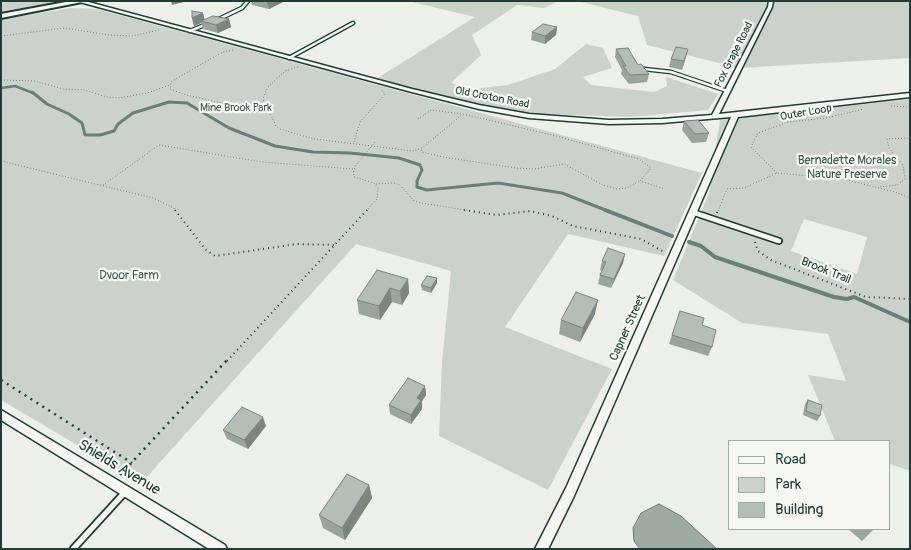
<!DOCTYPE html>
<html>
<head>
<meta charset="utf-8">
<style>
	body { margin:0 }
	#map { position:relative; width:911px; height:550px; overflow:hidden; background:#edefea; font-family:Pangolin,sans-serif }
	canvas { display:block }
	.frame { position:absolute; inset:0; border:2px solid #1f3d34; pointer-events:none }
	.legend { position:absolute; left:728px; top:440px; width:162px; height:90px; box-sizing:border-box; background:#f6f6f2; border:1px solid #a0aca6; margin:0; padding:6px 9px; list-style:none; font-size:15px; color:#1f3d34 }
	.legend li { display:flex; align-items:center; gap:10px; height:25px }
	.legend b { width:25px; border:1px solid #a0aca6 }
</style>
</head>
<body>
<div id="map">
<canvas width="911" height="550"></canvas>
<div class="frame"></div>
<ul class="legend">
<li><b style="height:6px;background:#f6f6f2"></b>Road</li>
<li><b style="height:14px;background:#cbd2cc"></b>Park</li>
<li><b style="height:14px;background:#b4bdb8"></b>Building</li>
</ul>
</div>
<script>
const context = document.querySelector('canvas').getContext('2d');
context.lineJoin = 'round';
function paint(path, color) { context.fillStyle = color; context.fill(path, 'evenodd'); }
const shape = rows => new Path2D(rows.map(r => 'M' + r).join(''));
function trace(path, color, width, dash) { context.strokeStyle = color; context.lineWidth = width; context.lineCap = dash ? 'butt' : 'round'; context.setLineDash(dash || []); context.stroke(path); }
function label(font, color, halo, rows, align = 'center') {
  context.font = font + ' Pangolin,sans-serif'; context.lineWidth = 4.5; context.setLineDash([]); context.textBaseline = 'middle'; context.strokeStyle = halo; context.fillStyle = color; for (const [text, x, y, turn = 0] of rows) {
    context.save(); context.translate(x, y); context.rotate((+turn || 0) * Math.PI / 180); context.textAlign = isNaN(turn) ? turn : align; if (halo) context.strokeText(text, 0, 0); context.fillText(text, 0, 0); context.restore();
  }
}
const green = shape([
	[1,1,55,1,53,4,1,13],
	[408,1,559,1,544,8,517,5,472,35,481,55,451,83,472,89,508,85,555,69,586,44,603,48,612,68,583,77,591,85,654,92,667,86,666,77,718,94,708,110,630,117,511,113,376,79,475,17],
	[577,1,910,1,910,58,739,68,647,45,638,16],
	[72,8,97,9,702,173,664,256,568,234,505,327,612,369,548,490,439,436,442,363,451,271,356,244,145,479,121,471,1,400,1,19],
	[910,99,910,471,890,464,890,441,835,441,808,375,846,381,828,334,742,323,673,280,709,193,720,120],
	[804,219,867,237,857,274,791,251]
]);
const water = shape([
	[659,504,681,516,717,549,640,549,634,541,633,528,641,513,659,504]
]);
const streamFar2 = shape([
	[1,88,15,86,33,93]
]);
const streamFar1 = shape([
	[32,92,47,104,69,114,82,123,85,135,100,135,114,131,118,124,133,113,169,102,187,103,229,128,275,146,313,152,350,153,399,158,420,165,422,170,417,181,417,187,427,190,498,183,562,193,608,211]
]);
const stream = shape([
	[605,210,672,236],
	[689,242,701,246,715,257,834,297,847,299,854,297,910,322]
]);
const pathFar2 = shape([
	[1,36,65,28,108,35,133,36,159,30],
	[233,50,223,52,179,77,171,82,170,89,186,95,227,104,261,107,269,111,276,126,280,129,314,139,413,151,422,148,463,114,556,136,639,159,651,168,640,181,665,189],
	[1,80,35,81,63,89,85,90,107,97,119,98,147,93,170,85],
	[891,106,910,107],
	[267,109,263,99,267,88,285,71,298,67],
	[418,119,431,110,463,114],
	[354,142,360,122,385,94,382,90],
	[421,150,422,152,443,157,516,168,534,169,564,164,603,185,617,189,627,188,639,181],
	[1,161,153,198,174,208,176,211],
	[777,173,751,147,758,133,788,122,826,118,864,109],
	[376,184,394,183,400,185,414,201,421,203,472,211],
	[103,185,159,145,262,162,353,169],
	[880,187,897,185,905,179,903,165,889,148,887,139,910,138],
	[366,211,377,199,378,188,374,183,354,177,353,173,356,165,375,142],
	[718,211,727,189,744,188,777,173,843,179,895,192,910,198]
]);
const pathFar1 = shape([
	[175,210,206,250,215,256,297,244,335,245],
	[464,210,497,215,530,211,552,216,573,226,641,239,664,252],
	[717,213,718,210],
	[755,242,758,251,771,260,866,297,910,299],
	[227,361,367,210]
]);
const path = shape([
	[1,380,132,463],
	[120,475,228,359]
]);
const serviceFar2 = shape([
	[219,19,242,8,248,1],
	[190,31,207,24],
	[289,58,353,23],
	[644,69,671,72,727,91]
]);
const serviceFar1 = shape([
	[692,212,779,241]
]);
const service = shape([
	[73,549,126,491]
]);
const minor = shape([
	[76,1,85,1,412,89,479,105,529,114,609,120,662,119,712,115,768,7,769,1,773,1,772,7,719,114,910,93,910,97,738,117,574,496,548,549,535,549,566,488,731,117,662,123,609,124,529,118,479,109,408,91,76,1],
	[1,410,225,545,227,549,209,549,1,420,1,410]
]);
const secondary = shape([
	[71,1,87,1,1,18,1,14,71,1]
]);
const wall = shape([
	[251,1,283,1,283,2,269,9,252,5],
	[203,13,204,19,229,19,231,27,218,33,203,29,201,23,194,26,192,18],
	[557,27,556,35,545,44,531,40,532,32],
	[616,49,649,74,647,82,629,84,621,74,622,70,615,57],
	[688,49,682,70,669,67,671,59],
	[684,121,709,133,706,142,692,143,682,130],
	[625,254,623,263,611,288,598,284,600,275,602,271,600,270,602,261],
	[437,278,437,283,431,293,422,290,421,285],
	[408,279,409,293,402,305,392,302,380,320,359,314,357,300],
	[680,311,702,325,712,347,708,356,669,344],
	[595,314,580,342,559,334,561,320],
	[425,386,426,395,422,401,422,409,411,424,390,414,389,405],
	[808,400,820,416,817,421,803,415,805,404],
	[266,426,248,449,227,439,223,430],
	[369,485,372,498,345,540,323,528,319,515],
	[848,529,874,529,862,541]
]);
const shadedWall = shape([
	[171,1,188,1,172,5],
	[267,1,283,1,283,2,269,9],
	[203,13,205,21,201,21,201,23,194,26,192,18],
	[229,19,231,27,218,33,216,25],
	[557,27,556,35,545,44,545,36],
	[688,49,686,57,682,70,684,61],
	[625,254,623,263,611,288,614,279],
	[437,278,437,283,431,293,431,288],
	[408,279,409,293,402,305,400,291],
	[390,288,392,302,380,320,379,306],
	[598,300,595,314,580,342,583,328],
	[425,386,426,395,422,401,422,409,411,424,411,415,417,398],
	[263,417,266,426,248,449,244,440],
	[369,485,372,498,345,540,342,528]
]);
const building = shape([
	[192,11,203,13,192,18,192,11],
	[213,16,229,19,216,25,201,21,213,16],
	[543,24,557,27,545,36,532,32,543,24],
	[676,47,688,49,684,61,671,59,676,47],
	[628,48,638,65,641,64,649,74,630,75,623,66,626,66,616,49,628,48],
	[698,120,709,133,695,134,684,121,698,120],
	[608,248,625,254,614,279,600,275,606,262,602,261,608,248],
	[377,270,408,279,400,291,390,288,379,306,357,300,377,270],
	[427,276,437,278,431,288,421,285,427,276],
	[576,292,598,300,583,328,561,320,576,292],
	[680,311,704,318,702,325,716,330,712,347,672,335,680,311],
	[408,378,425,386,417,398,421,400,411,415,389,405,408,378],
	[808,400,822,405,820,416,806,411,808,400],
	[242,407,263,417,244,440,223,430,242,407],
	[347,474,369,485,342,528,319,515,347,474]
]);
const farStreetnames = [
	["Fox Grape Road",734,55,-63],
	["Old Croton Road",492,98,11],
	["Outer Loop",806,113,-10]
];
const farParknames = [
	["Mine Brook Park",236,108]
];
const parkNames = [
	["Bernadette Morales",847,161],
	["Nature Preserve",847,175],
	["Dvoor Farm",129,276]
];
const streetNames = [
	["Brook Trail",826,271,22],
	["Capner Street",628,328,-66]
];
const nearStreetnames = [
	["Shields Avenue",119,468,31]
];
paint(green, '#cbd2cc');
paint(water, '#9faaa4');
trace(water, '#6c7e77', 1);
trace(streamFar2, '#6c7e77', 2.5);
trace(streamFar1, '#6c7e77', 3);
trace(stream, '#6c7e77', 4);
trace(serviceFar2, '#1f3d34', 5);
trace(serviceFar1, '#1f3d34', 8);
trace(service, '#1f3d34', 9);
trace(minor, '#1f3d34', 3);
trace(secondary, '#1f3d34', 4);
trace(pathFar2, '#1f3d34', 1, [0.5, 2.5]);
trace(pathFar1, '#1f3d34', 2, [1, 4]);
trace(path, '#1f3d34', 2.5, [2, 5]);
trace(serviceFar2, '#f6f6f2', 2.5);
trace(serviceFar1, '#f6f6f2', 4.5);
trace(service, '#f6f6f2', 5.5);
paint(minor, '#f6f6f2');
paint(secondary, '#f6f6f2');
paint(wall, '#9ba39e');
paint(shadedWall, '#7e8481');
paint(building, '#b4bdb8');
trace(building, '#7e8481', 1);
label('11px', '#1f3d34', '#f6f6f2', farStreetnames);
label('11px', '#415b52', '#f6f6f2', farParknames);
label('12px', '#415b52', '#f6f6f2', parkNames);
label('12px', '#1f3d34', '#f6f6f2', streetNames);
label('15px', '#1f3d34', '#f6f6f2', nearStreetnames);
</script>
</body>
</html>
